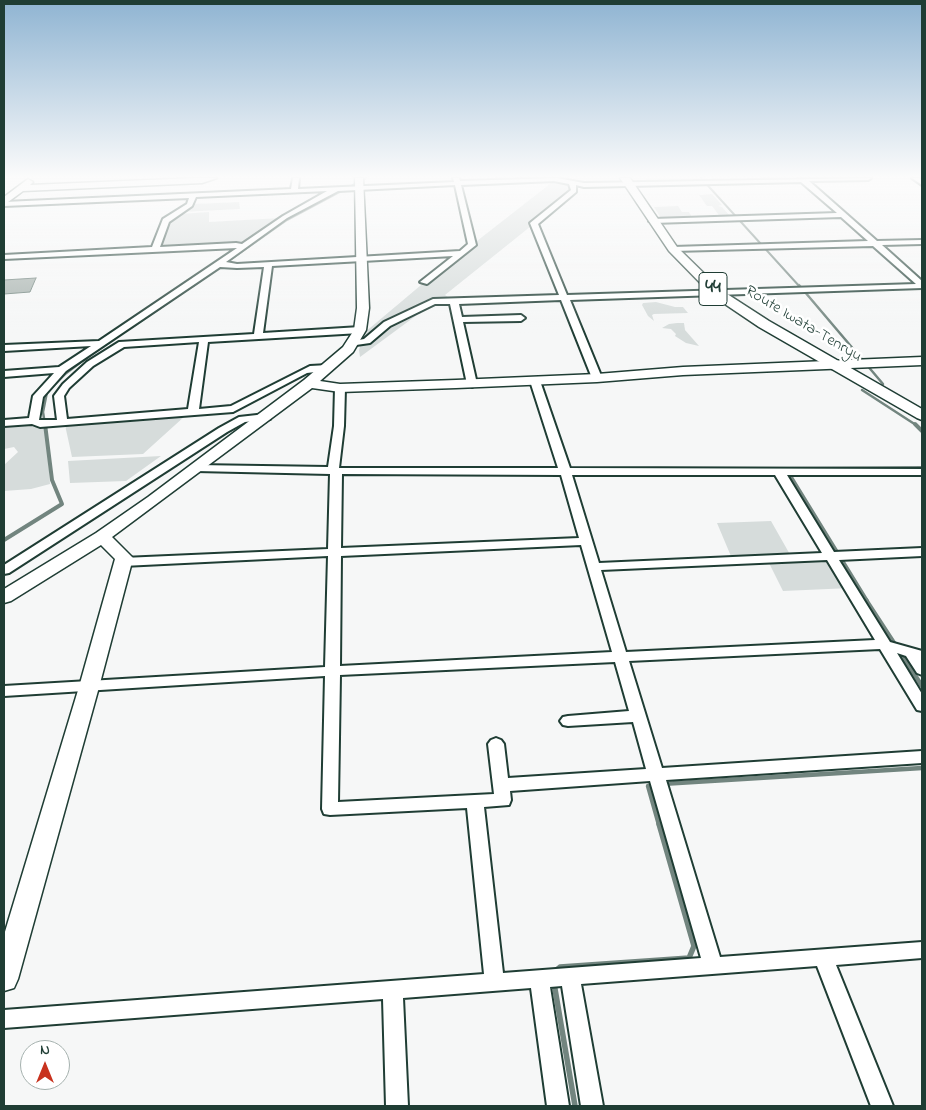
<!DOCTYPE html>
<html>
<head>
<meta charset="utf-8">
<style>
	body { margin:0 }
	#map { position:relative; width:926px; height:1110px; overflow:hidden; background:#f6f7f7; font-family:"Indie Flower",sans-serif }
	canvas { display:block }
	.frame { position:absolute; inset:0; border:5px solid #1f3d34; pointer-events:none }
	.north { position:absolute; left:20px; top:1040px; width:50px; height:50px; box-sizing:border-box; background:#fff; border:1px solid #a5b1ae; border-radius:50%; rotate:0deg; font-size:14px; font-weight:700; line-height:20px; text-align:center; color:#1f3d34 }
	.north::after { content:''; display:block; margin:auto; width:18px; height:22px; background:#c8321e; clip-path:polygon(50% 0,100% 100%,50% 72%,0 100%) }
</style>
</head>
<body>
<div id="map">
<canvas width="926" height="1110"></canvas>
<div class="frame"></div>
<div class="north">N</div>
</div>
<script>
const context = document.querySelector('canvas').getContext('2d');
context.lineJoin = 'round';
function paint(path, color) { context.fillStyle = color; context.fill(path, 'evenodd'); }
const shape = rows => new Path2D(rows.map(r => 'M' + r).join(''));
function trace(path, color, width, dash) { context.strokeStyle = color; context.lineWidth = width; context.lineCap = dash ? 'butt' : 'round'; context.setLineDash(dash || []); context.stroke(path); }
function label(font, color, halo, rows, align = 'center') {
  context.font = font + ' "Indie Flower",sans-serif'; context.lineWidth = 5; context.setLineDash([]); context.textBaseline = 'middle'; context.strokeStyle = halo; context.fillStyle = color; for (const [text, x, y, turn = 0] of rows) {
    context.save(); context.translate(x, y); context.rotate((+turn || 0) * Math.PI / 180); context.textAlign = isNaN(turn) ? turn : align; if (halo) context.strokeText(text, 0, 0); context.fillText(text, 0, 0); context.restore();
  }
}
const green = shape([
	[555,180,581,186,445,295,454,301,436,301,360,357,359,350,364,333,427,280],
	[712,194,722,205,718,206,722,207,732,218,721,218,712,206,707,206,699,195],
	[239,202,240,209,181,212,194,204],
	[678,206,682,212,689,212,693,219,662,220,654,207],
	[209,212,209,222,280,218,247,242,159,248,169,221,179,214],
	[656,302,675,307,683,307,688,313,654,314,652,315,654,321,648,316,642,305,643,303],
	[677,323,684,323,685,330,699,346,686,343,675,336,676,334,671,329,662,328,669,324],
	[185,416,143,454,72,457,65,425],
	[29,426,46,428,50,484,31,489,4,491,4,465,18,452,14,447,4,449,4,427],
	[161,456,126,481,70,483,68,461],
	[771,521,792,558,831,556,851,588,783,591,767,559,733,561,717,523]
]);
const water = shape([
	[36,278,30,292,4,294,4,280,36,278]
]);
const streamFar4 = shape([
	[701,178,800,287],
	[192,287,287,220,366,178]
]);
const streamFar3 = shape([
	[799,285,883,384],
	[132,327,194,285],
	[862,390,916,425],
	[45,425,43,412,47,392,65,374,101,347]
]);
const streamFar2 = shape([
	[915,424,922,431],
	[4,540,62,504,52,480,45,424],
	[867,601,786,469,922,468]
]);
const streamFar1 = shape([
	[866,600,922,686],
	[662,784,922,768],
	[656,785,648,786,659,825]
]);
const stream = shape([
	[554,972,560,967,689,958,694,946,659,824],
	[554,983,575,1106]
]);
const street = shape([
	[293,178,299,178,298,189,454,182,453,178,459,178,460,181,557,178,584,183,871,178,868,180,809,181,877,241,922,240,922,244,882,245,922,281,922,288,570,300,602,378,597,381,592,378,561,300,459,304,462,317,521,315,525,318,521,321,463,322,477,384,472,387,467,384,450,304,435,304,390,326,370,343,349,346,349,342,364,339,384,322,433,299,559,295,530,223,571,190,569,184,554,181,461,185,476,245,427,284,420,282,453,256,272,266,263,333,360,327,364,330,360,333,208,342,199,409,231,406,310,366,328,365,333,368,331,370,307,373,233,412,40,427,32,424,4,426,4,420,29,418,33,396,54,373,4,377,4,371,59,367,91,346,4,351,4,345,99,341,237,248,4,259,4,255,152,247,163,219,187,204,189,198,4,206,4,202,291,189,293,178],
	[801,182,837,213,653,219,649,221,653,223,841,217,868,241,673,247,669,249,673,251,873,246,916,284,567,295,538,224,576,192,576,185,584,187,801,182],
	[455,185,468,244,460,251,237,264,226,262,287,218,338,191,455,185],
	[327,191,283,216,242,244,236,243,160,247,169,222,192,206,196,197,327,191],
	[220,267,237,268,264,267,254,334,119,342,87,362,63,384,54,396,57,420,39,420,43,397,66,371,220,267],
	[199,342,188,409,67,419,64,396,69,388,93,366,124,347,199,342],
	[912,178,919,178,922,180,922,185,912,178],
	[535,378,540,381,570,468,922,469,922,475,787,475,834,552,922,548,922,556,839,560,890,642,922,651,922,675,917,673,906,656,897,653,922,694,922,711,917,710,880,649,629,661,662,768,922,751,922,763,666,780,720,957,922,942,922,958,836,965,893,1106,871,1106,817,966,581,984,603,1106,581,1106,562,986,550,987,569,1106,547,1106,531,988,403,998,408,1106,386,1106,383,999,4,1028,4,1010,484,974,467,808,330,815,324,814,322,809,325,676,4,696,4,686,325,667,328,556,123,566,117,562,123,558,328,549,330,474,196,471,190,468,196,465,328,467,334,426,335,388,340,385,345,388,344,426,339,468,558,468,530,381,535,378],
	[342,474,561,475,579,538,341,548,342,474],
	[572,475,775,475,822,553,599,563,572,475],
	[581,545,612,652,340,666,341,556,581,545],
	[827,560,875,640,626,652,601,570,827,560],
	[615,662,629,711,568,716,563,717,560,721,563,725,568,726,633,722,646,769,508,778,504,744,501,740,496,738,491,740,488,744,494,794,338,802,340,675,615,662],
	[650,781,701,958,503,973,484,807,509,805,511,800,510,791,650,781],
	[266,414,270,415,271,417,270,419,245,422,227,432,9,573,4,574,4,565,219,428,239,417,266,414]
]);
const secondary = shape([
	[195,178,217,178,202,183,23,191,4,205,4,197,28,179,33,182,30,185,195,178],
	[355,178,363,178,369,308,366,330,353,352,320,381,340,384,456,380,597,374,683,367,922,357,922,365,683,375,597,382,456,388,340,392,312,388,112,537,133,558,99,687,18,979,14,988,4,991,4,935,79,687,115,559,101,545,11,601,4,603,4,589,96,533,148,497,304,380,343,347,354,330,357,308,355,178]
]);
const primary = shape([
	[620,178,630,178,677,247,721,290,769,321,922,409,922,420,917,418,759,327,713,296,669,251,620,178]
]);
const farStreetnames = [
	["Route Iwata-Tenryu",803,325,31]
];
const shields = [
	[713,289,28]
];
const shieldNames = [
	["44",713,289]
];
paint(green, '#d6dcdb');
paint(water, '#aab5b1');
trace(water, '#72857f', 1);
trace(streamFar4, '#72857f', 2);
trace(streamFar3, '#72857f', 2.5);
trace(streamFar2, '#72857f', 4);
trace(streamFar1, '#72857f', 4.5);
trace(stream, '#72857f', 5.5);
trace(street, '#1f3d34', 4);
trace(secondary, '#1f3d34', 3);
trace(primary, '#1f3d34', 3);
paint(street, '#fff');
paint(secondary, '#fff');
paint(primary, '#fff');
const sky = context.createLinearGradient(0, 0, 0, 333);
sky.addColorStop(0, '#8fb4d2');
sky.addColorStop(0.53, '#fbfbfb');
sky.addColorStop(1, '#fbfbfb00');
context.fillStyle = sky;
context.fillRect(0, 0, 926, 333);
label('16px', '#1f3d34', '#fff', farStreetnames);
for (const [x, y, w] of shields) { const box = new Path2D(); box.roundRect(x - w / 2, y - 16.5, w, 33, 4); context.fillStyle = '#fff'; context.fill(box); trace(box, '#1f3d34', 1); }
label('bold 19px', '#1f3d34', null, shieldNames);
</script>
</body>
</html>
